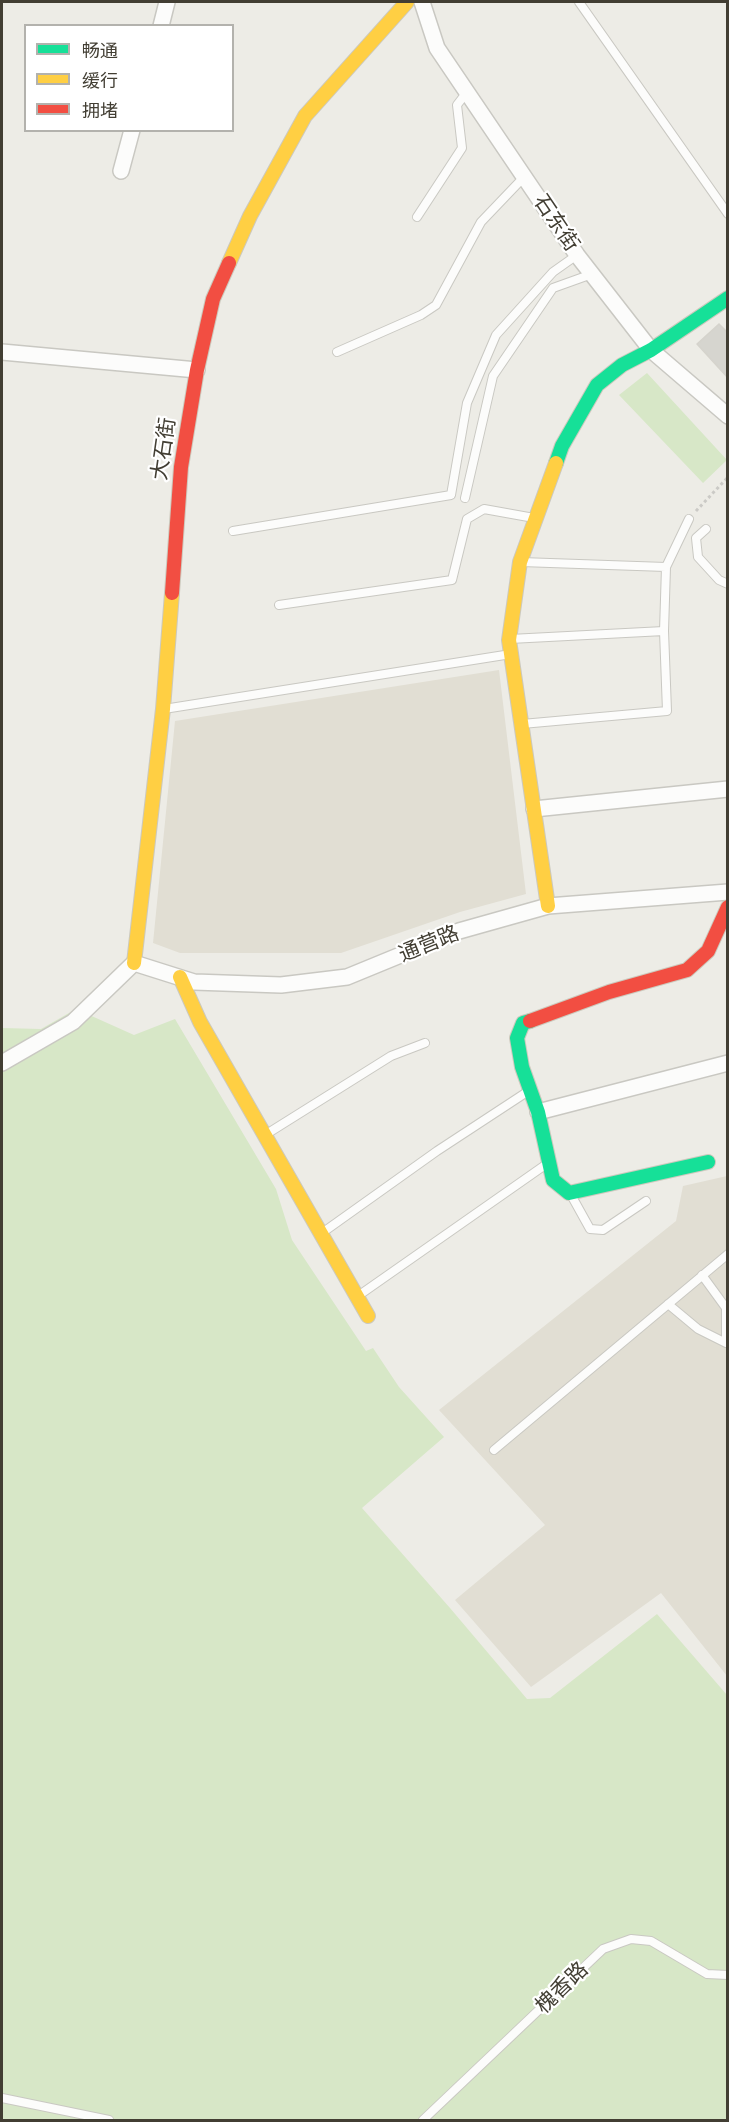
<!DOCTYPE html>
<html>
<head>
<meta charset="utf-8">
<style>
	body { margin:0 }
	#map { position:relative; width:729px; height:2122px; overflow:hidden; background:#edece6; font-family:Raleway,"Noto Sans SC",sans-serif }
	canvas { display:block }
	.frame { position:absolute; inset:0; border:3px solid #423e33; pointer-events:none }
	.legend { position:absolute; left:24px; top:24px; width:210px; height:108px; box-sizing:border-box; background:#fff; border:2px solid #b3b2ad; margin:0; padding:8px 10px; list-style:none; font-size:18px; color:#423e33 }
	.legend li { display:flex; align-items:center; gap:12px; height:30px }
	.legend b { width:30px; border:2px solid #b3b2ad }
</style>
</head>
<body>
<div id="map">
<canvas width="729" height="2122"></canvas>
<div class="frame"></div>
<ul class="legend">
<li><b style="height:8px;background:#16e098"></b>畅通</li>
<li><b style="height:8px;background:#ffcf43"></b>缓行</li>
<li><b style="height:8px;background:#f24e42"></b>拥堵</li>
</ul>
</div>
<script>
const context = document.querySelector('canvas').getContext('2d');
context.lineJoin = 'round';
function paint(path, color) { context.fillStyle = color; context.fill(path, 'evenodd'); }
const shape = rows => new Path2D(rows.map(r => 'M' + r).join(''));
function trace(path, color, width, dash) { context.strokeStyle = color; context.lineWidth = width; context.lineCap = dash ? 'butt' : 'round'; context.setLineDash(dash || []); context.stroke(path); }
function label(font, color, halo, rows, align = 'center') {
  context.font = font + ' Raleway,"Noto Sans SC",sans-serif'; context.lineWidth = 4.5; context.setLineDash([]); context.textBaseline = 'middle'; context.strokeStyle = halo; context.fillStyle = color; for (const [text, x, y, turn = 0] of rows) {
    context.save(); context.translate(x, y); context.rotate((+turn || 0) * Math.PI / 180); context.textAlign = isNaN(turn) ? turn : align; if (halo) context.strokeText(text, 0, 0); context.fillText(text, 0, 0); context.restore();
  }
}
const residential = shape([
	[499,670,526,894,460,912,341,953,180,953,153,943,175,721],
	[727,1176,727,1676,661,1593,531,1687,455,1600,545,1525,439,1410,676,1221,683,1186]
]);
const green = shape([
	[647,373,727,460,703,483,619,395],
	[76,1009,134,1035,175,1019,276,1189,292,1240,366,1351,373,1348,399,1387,444,1437,362,1508,450,1608,527,1699,550,1698,657,1614,727,1695,727,2120,2,2120,2,1028,41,1029]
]);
const building = shape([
	[719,324,728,333,728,378,697,344,719,324]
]);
const path = shape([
	[696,511,728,477]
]);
const lane = shape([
	[579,2,728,214],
	[417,217,462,148,457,105,467,92],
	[337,352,421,315,436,305,481,222,524,177],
	[465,498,493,376,553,288,592,274],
	[706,529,696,538,698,557,719,580,728,584],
	[233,531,451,495,467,403,496,335,553,272,577,255],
	[521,562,666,567],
	[279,605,452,580,467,519,484,509,534,518],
	[510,639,664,631,666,567,689,519],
	[164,709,511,654],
	[522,724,667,711,664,631],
	[265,1135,391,1056,425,1043],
	[570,1193,590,1229,603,1230,646,1201],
	[322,1233,437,1151,530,1090],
	[358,1296,548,1163],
	[668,1304,698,1329,726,1343,726,1308,702,1275],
	[494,1450,728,1254],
	[2,2098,109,2120],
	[423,2120,603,1949,631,1939,651,1941,707,1974,728,1975]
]);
const street = shape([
	[422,2,437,48,577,255,651,350,728,416],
	[161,26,167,2],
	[121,171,132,130],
	[2,352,197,370],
	[534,809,728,789],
	[2,1063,73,1022,134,963,194,982,281,985,347,977,459,931,548,906,728,892],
	[538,1112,728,1063]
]);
const fast = shape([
	[556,463,562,446,597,385,622,365,651,350,728,298],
	[530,1021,523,1023,517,1038,522,1067,538,1112,553,1180,569,1193,708,1162]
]);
const slow = shape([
	[229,263,250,216,305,116,407,2],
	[548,906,509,640,520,562,556,463],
	[134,963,163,709,172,593],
	[180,977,200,1022,368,1316]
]);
const jam = shape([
	[172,593,181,467,197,370,213,299,229,263],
	[530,1021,609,992,687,970,708,951,728,907]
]);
const streetNames = [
	["石东街",556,223,56],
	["大石街",164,449,-82],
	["通营路",429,944,-22],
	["槐香路",562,1988,-44]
];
paint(residential, '#e1ded3');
paint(green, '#d7e7c7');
paint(building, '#d6d5cf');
trace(building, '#d5d3cc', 1.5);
trace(lane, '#c9c8c2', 10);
trace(street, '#c9c8c2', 18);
trace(fast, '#ccc9bd', 16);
trace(slow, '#ccc9bd', 16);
trace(jam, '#ccc9bd', 16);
trace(path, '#cbcac6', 3, [3, 3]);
trace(lane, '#fcfcfb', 8);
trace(street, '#fcfcfb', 15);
trace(fast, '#16e098', 14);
trace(slow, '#ffcf43', 14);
trace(jam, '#f24e42', 14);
label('21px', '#423e33', '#fff', streetNames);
</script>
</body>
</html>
